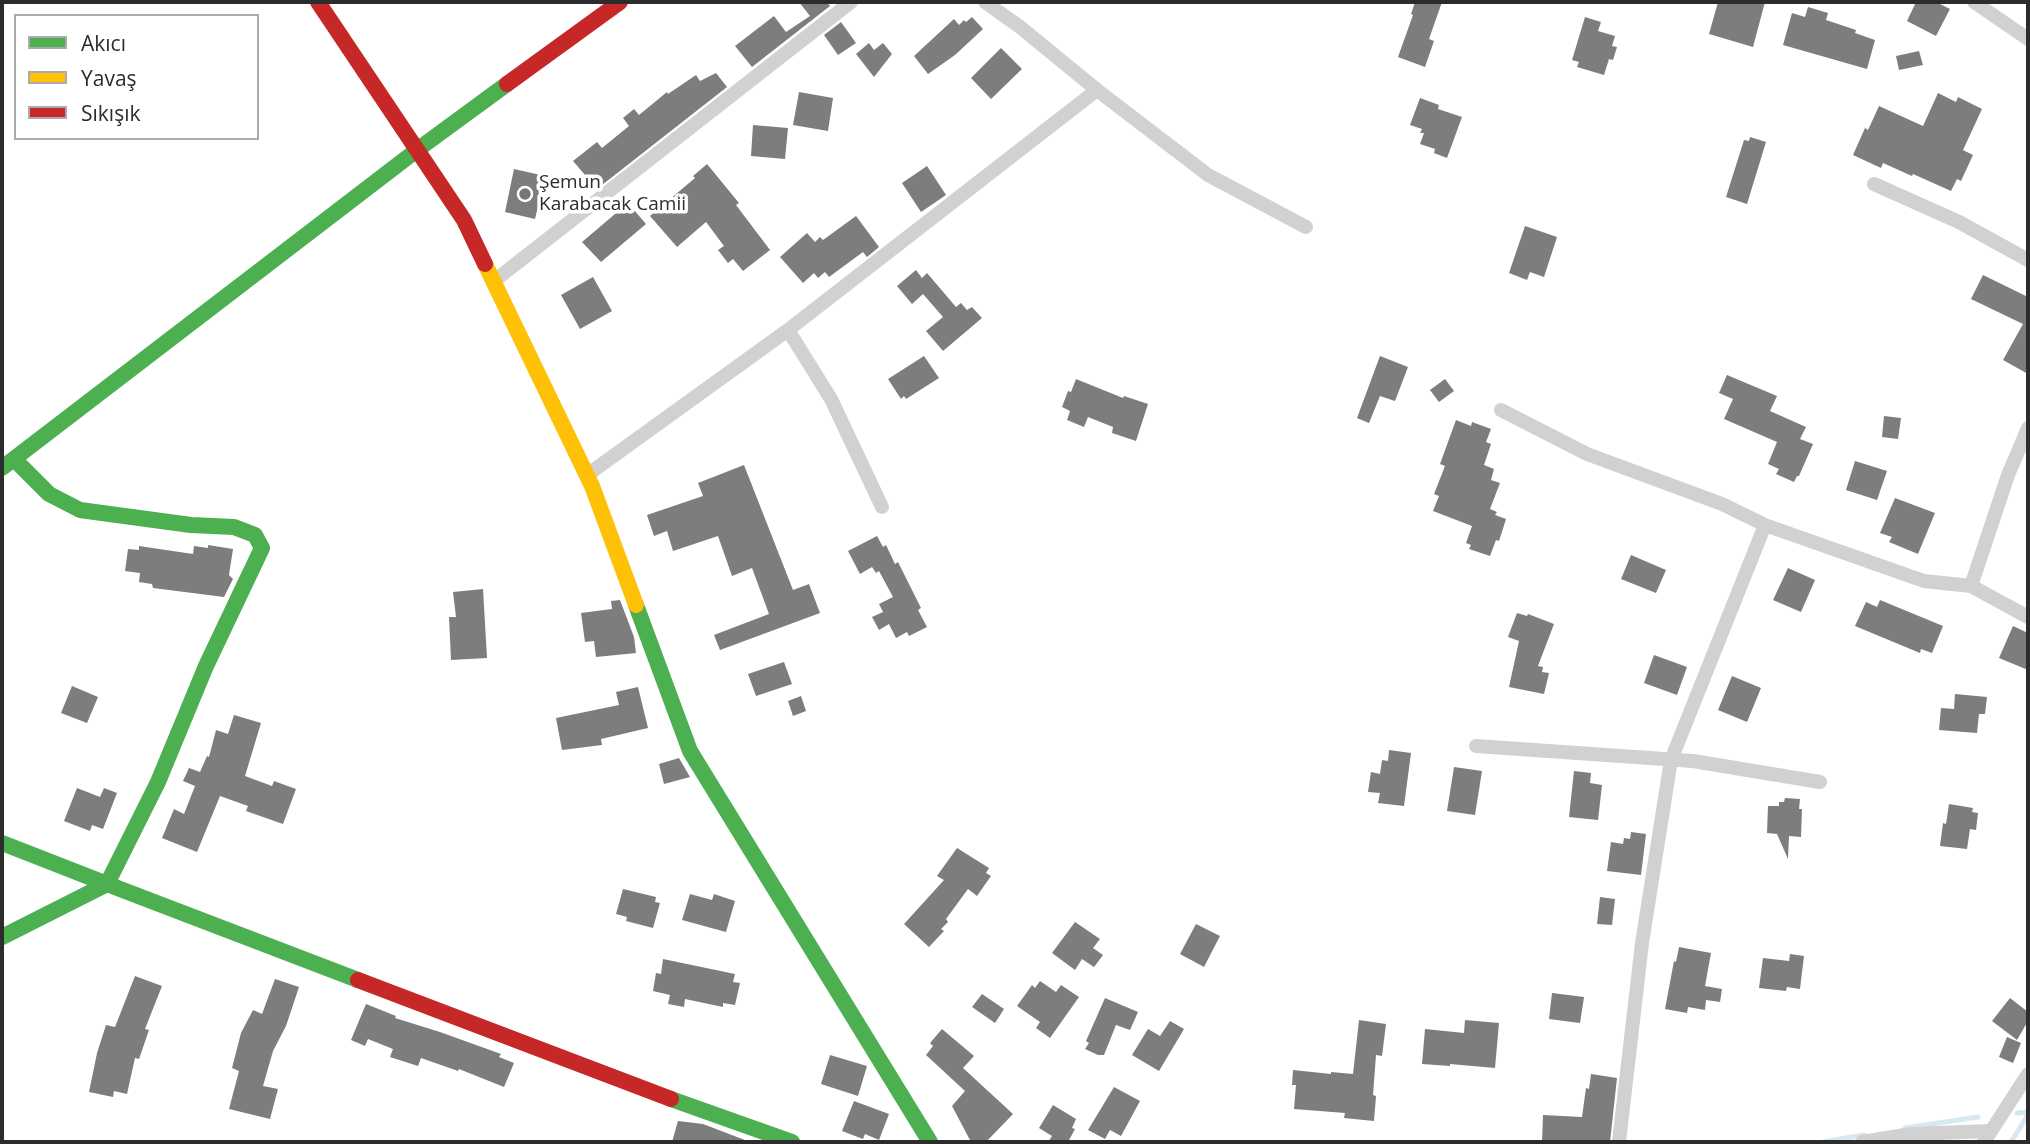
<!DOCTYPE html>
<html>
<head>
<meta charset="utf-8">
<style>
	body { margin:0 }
	#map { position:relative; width:2030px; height:1144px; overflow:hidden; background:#fff; font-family:"Open Sans",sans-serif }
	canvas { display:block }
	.frame { position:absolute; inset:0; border:4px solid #2c2c2c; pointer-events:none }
	.legend { position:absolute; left:14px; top:14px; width:245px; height:126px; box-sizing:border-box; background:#fff; border:2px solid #ababab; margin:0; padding:9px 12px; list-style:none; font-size:21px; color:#2c2c2c }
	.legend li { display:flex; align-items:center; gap:14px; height:35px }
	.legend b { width:35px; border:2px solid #ababab }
</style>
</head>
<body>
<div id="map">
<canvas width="2030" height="1144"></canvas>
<div class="frame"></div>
<ul class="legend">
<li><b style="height:9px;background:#4caf50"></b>Akıcı</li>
<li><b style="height:9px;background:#ffc107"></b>Yavaş</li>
<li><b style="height:9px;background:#c62828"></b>Sıkışık</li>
</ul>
</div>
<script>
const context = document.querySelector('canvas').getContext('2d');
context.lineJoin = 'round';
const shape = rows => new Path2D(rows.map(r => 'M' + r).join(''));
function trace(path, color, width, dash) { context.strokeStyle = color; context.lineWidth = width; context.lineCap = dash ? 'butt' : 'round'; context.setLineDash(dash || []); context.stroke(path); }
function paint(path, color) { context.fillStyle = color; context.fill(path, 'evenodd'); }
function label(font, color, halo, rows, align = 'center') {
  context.font = font + ' "Open Sans",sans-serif'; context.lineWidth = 7; context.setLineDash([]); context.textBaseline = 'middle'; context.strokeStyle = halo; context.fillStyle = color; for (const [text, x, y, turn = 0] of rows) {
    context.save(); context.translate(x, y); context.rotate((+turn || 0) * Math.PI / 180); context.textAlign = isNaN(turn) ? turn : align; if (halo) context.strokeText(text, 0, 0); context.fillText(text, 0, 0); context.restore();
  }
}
const stream = shape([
	[2017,1113,2028,1112],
	[1905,1128,1978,1117],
	[1823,1142,1864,1135],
	[2011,1142,2028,1115]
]);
const building = shape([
	[799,2,827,2,830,6,752,67,735,46,774,16,786,32,810,16],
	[1415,2,1442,2,1429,39,1434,41,1425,67,1398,57,1413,15,1411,14],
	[1718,2,1765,2,1753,47,1709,34],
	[1916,2,1936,2,1950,9,1936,36,1907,21],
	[1808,7,1828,13,1826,20,1856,30,1855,33,1875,40,1867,69,1783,45,1792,13,1805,17],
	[972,17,983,29,955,55,928,74,914,56,954,19,959,25,964,20,966,22],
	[1585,17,1601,22,1598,31,1615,36,1612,46,1617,47,1613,60,1609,59,1604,75,1577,67,1579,62,1572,60],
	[841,22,856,43,838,55,824,35],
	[869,43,874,50,883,43,892,54,874,77,856,54],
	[1001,48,1022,69,991,99,971,78],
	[1919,51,1923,65,1899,70,1896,56],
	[716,73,727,87,602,185,596,178,591,182,573,161,597,142,602,148,629,126,623,118,634,109,639,115,667,92,668,94,696,75,700,81],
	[799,92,833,98,828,131,793,125],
	[1938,93,1956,102,1958,97,1982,109,1963,150,1973,155,1961,181,1957,179,1951,191,1913,174,1912,176,1883,163,1881,168,1853,155,1865,128,1868,130,1879,106,1923,126],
	[1420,98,1439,105,1438,109,1462,117,1447,158,1434,153,1435,149,1420,144,1424,133,1420,133,1422,129,1410,125],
	[753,125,788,128,785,159,751,156],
	[1750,137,1766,142,1747,204,1726,197,1744,140,1749,141],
	[707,164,739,203,736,205,770,250,743,271,733,259,728,263,718,250,724,246,706,222,677,247,650,216,695,178,693,176],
	[927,166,946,195,921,212,902,183],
	[514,169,545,176,535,219,505,212],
	[628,203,646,224,601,262,582,242],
	[856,216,879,247,867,257,863,252,829,277,825,272,818,278,814,273,803,283,780,257,807,233,815,242,820,237,823,240],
	[1525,226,1557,237,1544,277,1530,272,1527,280,1509,273],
	[916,270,922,278,927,273,956,307,961,303,967,310,972,307,982,318,943,351,926,331,943,317,923,294,912,304,897,286],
	[1983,275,2028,297,2028,374,2003,360,2023,324,1971,299],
	[593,277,612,311,580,329,561,295],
	[924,356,939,378,906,399,904,396,901,399,888,379],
	[1380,356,1408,367,1395,401,1380,396,1369,423,1357,418],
	[1727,375,1777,396,1770,411,1806,427,1800,439,1813,444,1799,476,1797,476,1794,482,1776,474,1779,469,1768,464,1777,442,1724,419,1733,399,1719,393],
	[1076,379,1123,398,1124,396,1148,404,1136,441,1112,433,1113,427,1088,417,1084,427,1067,420,1070,411,1062,407,1068,391,1071,392],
	[1445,379,1454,391,1439,402,1430,390],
	[1884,416,1901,418,1898,439,1882,437],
	[1456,420,1471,426,1472,422,1491,429,1486,442,1491,444,1484,465,1494,469,1491,480,1500,483,1490,509,1497,512,1495,515,1506,519,1499,541,1496,540,1490,556,1469,549,1471,545,1466,543,1472,526,1433,511,1439,496,1434,494,1445,466,1440,464],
	[1855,461,1887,471,1877,500,1846,490],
	[744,465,793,590,809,584,820,613,720,650,714,635,769,614,752,568,732,576,718,536,673,551,667,531,654,536,647,515,703,496,698,483],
	[1895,498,1935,513,1918,554,1889,542,1892,537,1880,533],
	[877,536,883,547,886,545,895,564,898,562,921,608,918,610,927,627,909,636,907,632,896,638,889,624,879,630,872,617,883,612,879,604,893,597,879,571,876,573,872,567,860,574,848,551],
	[208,545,233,549,229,575,233,579,224,597,153,588,152,584,139,582,140,573,125,571,128,549,139,550,139,546,193,554,194,546,208,548],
	[1631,555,1666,570,1656,593,1621,579],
	[1788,568,1815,580,1801,612,1773,600],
	[483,589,487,658,451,660,449,617,456,617,453,592],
	[620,600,634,637,636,653,596,657,594,641,585,642,581,613,612,609,611,601],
	[1880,600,1943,626,1932,653,1921,649,1920,653,1855,626,1866,602,1877,607],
	[1517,613,1527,616,1528,614,1554,624,1538,666,1543,667,1542,672,1549,673,1544,694,1509,687,1519,641,1508,637],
	[2013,626,2028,633,2028,670,1999,658],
	[1654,655,1687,667,1677,695,1644,683],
	[784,662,792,684,756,696,748,674],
	[1732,676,1761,688,1747,722,1718,710],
	[72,686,98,697,87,723,61,713],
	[638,687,648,728,601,739,602,745,562,750,556,718,619,705,616,692],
	[1955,694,1987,697,1985,714,1979,714,1977,733,1939,730,1941,708,1954,709],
	[801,696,806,711,793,716,788,701],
	[234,715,261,723,245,776,272,786,274,781,296,789,283,824,246,811,248,806,220,796,197,852,162,838,174,809,184,814,195,786,183,781,189,768,200,772,207,756,209,757,216,730,228,734],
	[1389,750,1411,753,1404,806,1378,803,1380,793,1368,792,1371,772,1380,774,1382,760,1388,761],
	[679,758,690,777,664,784,659,764],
	[1454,767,1482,771,1475,815,1447,811],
	[1574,771,1591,773,1590,783,1602,785,1598,820,1569,817],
	[77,788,100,797,104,788,117,793,103,829,92,825,90,831,64,821],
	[1785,798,1800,799,1799,809,1802,809,1801,837,1789,836,1788,859,1777,834,1767,833,1768,806,1779,806,1779,802,1784,802],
	[1949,804,1973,808,1972,812,1978,813,1976,830,1970,829,1967,849,1940,846,1943,823,1946,824],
	[1631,832,1646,834,1641,875,1607,871,1611,842,1623,844,1624,838,1630,839],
	[957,848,989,868,986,873,991,876,977,896,968,889,946,919,948,922,941,929,944,931,929,947,904,924,944,880,937,876],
	[623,889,656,897,655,902,660,903,653,928,626,921,627,917,616,914],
	[690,894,712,900,714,894,735,901,726,932,682,920],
	[1600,897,1615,899,1612,925,1597,924],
	[1075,922,1100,939,1093,948,1103,955,1094,967,1082,959,1075,970,1052,953],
	[1196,924,1220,936,1204,967,1180,954],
	[1679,947,1711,953,1705,986,1722,989,1720,1002,1706,1000,1705,1010,1688,1007,1687,1013,1665,1009,1674,961,1676,962],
	[1790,954,1804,956,1800,989,1787,987,1786,991,1759,988,1763,958,1789,961],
	[663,959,735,974,733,982,740,983,735,1005,723,1003,723,1007,685,999,684,1007,668,1004,670,995,653,991,656,973,661,974],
	[135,976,162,986,145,1029,149,1030,139,1059,135,1058,127,1094,114,1091,113,1097,89,1092,97,1053,106,1025,115,1027],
	[275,979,299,987,286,1026,273,1051,263,1086,278,1089,270,1119,229,1109,239,1071,232,1068,241,1033,253,1010,262,1014],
	[1040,981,1056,992,1061,985,1079,997,1050,1038,1036,1028,1040,1022,1017,1006,1032,985,1035,988],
	[1552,993,1584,997,1580,1023,1549,1019],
	[982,994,1004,1009,995,1023,972,1007],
	[1105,998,1138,1012,1130,1030,1116,1025,1104,1055,1098,1055,1085,1049,1089,1043,1086,1041],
	[2010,998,2028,1012,2028,1021,2017,1040,1992,1021],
	[366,1004,396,1016,395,1018,440,1032,501,1054,499,1057,514,1063,504,1087,459,1069,458,1071,421,1058,418,1066,390,1057,393,1049,368,1039,365,1046,351,1040],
	[1359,1020,1386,1024,1382,1056,1376,1055,1373,1095,1376,1096,1374,1121,1344,1118,1345,1113,1294,1109,1296,1085,1292,1085,1293,1070,1331,1074,1331,1072,1353,1074],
	[1465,1020,1499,1023,1495,1068,1450,1064,1450,1066,1422,1064,1425,1029,1464,1033],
	[1170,1021,1184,1029,1159,1071,1132,1055,1148,1029,1160,1036],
	[942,1029,974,1056,963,1068,1013,1114,986,1142,971,1142,952,1106,965,1091,926,1055,933,1046,930,1043],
	[2007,1037,2021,1043,2013,1063,1999,1057],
	[830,1055,867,1066,858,1096,821,1084],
	[1591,1074,1617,1078,1610,1142,1542,1142,1543,1115,1582,1117,1586,1088,1589,1089],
	[1114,1087,1140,1101,1121,1136,1110,1130,1105,1139,1088,1130],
	[854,1101,889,1114,879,1140,865,1134,863,1139,842,1131],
	[1053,1105,1076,1119,1072,1128,1075,1129,1068,1142,1048,1142,1052,1136,1039,1128],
	[678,1121,703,1124,750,1142,672,1142]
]);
const street = shape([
	[985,2,1020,27,1097,90,1208,175,1306,227],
	[1974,2,2028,39],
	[1874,184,1959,222,2028,260],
	[494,281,851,2],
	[788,330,831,399,882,507],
	[1501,410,1587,454,1722,504,1765,525,1924,581,1971,586,2028,617],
	[587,475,788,330,1097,90],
	[1971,586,2008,475,2028,428],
	[1476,746,1693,761,1820,782],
	[1619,1142,1642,943,1671,760,1765,525],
	[1862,1142,1911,1134,1991,1131],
	[1984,1142,2028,1074]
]);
const fast = shape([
	[2,468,417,150,507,84],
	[636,605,690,751,930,1142],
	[2,843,107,884,158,782,206,666,262,548,255,535,234,527,191,525,80,510,49,494,14,459],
	[2,937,107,884,358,980],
	[671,1099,792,1142]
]);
const slow = shape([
	[485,264,592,486,636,605]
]);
const jam = shape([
	[318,2,464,220,485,264],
	[507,84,620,2],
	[358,980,671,1099]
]);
const markers = [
	[525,194,7,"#767676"]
];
const poiNames = [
	["Şemun",539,183],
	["Karabacak Camii",539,205]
];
trace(stream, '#d6e9f1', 5);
paint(building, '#7d7d7d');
trace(street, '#d1d1d1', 14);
trace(fast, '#4caf50', 16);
trace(slow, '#ffc107', 16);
trace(jam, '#c62828', 16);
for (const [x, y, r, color] of markers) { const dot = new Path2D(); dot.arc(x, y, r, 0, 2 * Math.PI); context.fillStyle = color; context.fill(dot); trace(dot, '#fff', 2.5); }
label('19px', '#2c2c2c', '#fff', poiNames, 'left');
</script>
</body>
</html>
